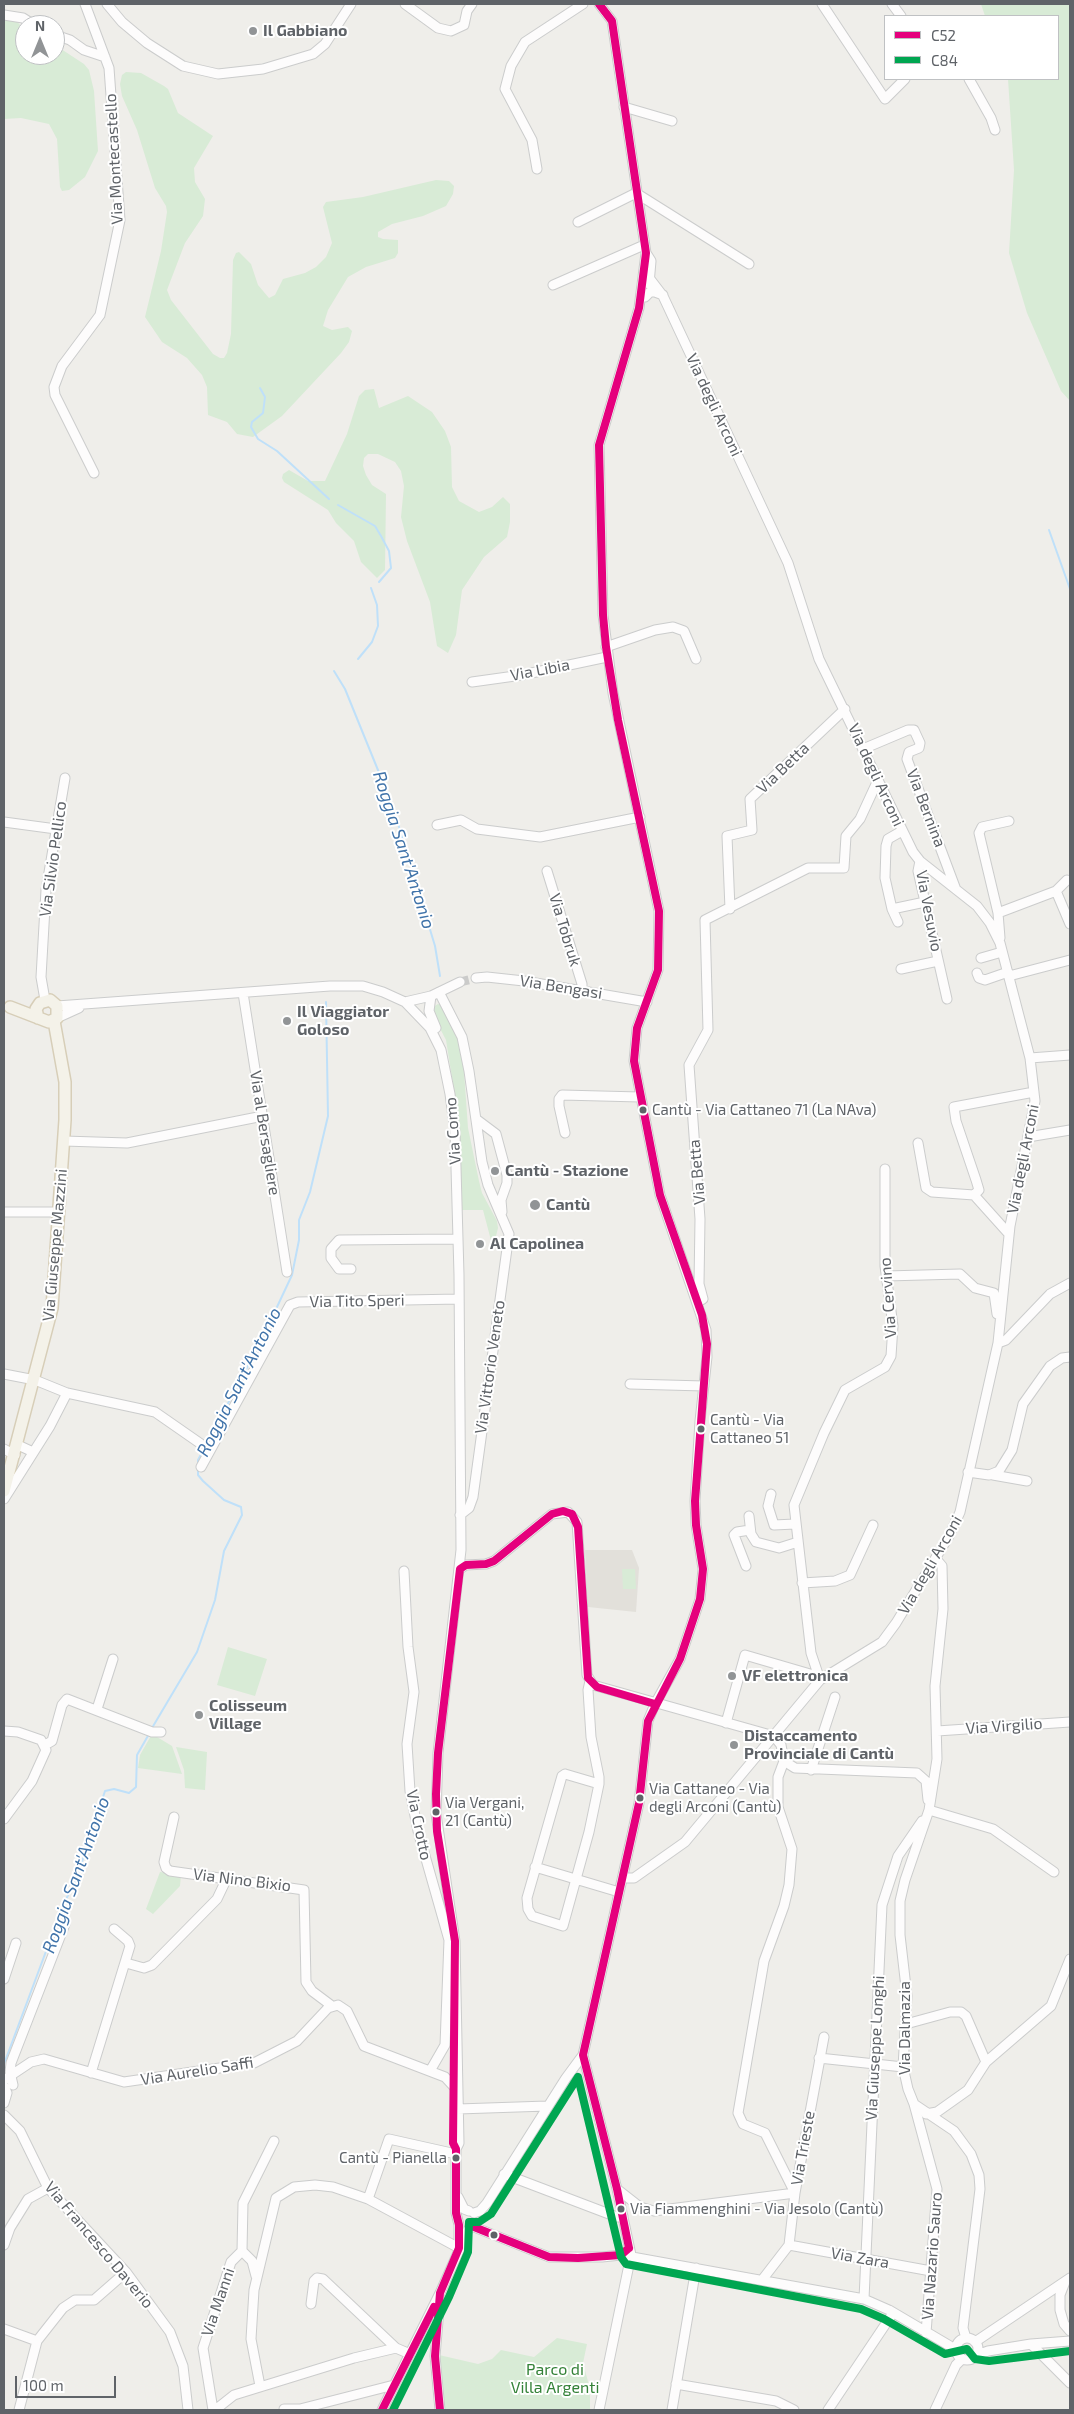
<!DOCTYPE html>
<html>
<head>
<meta charset="utf-8">
<style>
	body { margin:0 }
	#map { position:relative; width:1074px; height:2414px; overflow:hidden; background:#efeeea; font-family:"Exo 2",sans-serif }
	canvas { display:block }
	.frame { position:absolute; inset:0; border:5px solid #5f6368; pointer-events:none }
	.legend { position:absolute; left:884px; top:15px; width:175px; height:65px; box-sizing:border-box; background:#fff; border:1px solid #bfc1c3; margin:0; padding:6px 9px; list-style:none; font-size:15px; color:#5f6368 }
	.legend li { display:flex; align-items:center; gap:10px; height:25px }
	.legend b { width:25px; border:1px solid #bfc1c3 }
	.north { position:absolute; left:15px; top:15px; width:50px; height:50px; box-sizing:border-box; background:#fff; border:1px solid #bfc1c3; border-radius:50%; rotate:0deg; font-size:14px; font-weight:700; line-height:20px; text-align:center; color:#5f6368 }
	.north::after { content:''; display:block; margin:auto; width:18px; height:22px; background:#919496; clip-path:polygon(50% 0,100% 100%,50% 72%,0 100%) }
	.scale { position:absolute; left:15px; top:2376px; width:101px; height:22px; box-sizing:border-box; border:2px solid #5f6368; border-top:0; padding-left:6px; font-size:15px; line-height:18px; white-space:nowrap; color:#5f6368; -webkit-text-stroke:4px #fff; paint-order:stroke }
</style>
</head>
<body>
<div id="map">
<canvas width="1074" height="2414"></canvas>
<div class="frame"></div>
<ul class="legend">
<li><b style="height:6px;background:#e5007d"></b>C52</li>
<li><b style="height:6px;background:#00a651"></b>C84</li>
</ul>
<div class="north">N</div>
<div class="scale">100 m</div>
</div>
<script>
const context = document.querySelector('canvas').getContext('2d');
context.lineJoin = 'round';
function paint(path, color) { context.fillStyle = color; context.fill(path, 'evenodd'); }
const shape = rows => new Path2D(rows.map(r => 'M' + r).join(''));
function trace(path, color, width, dash) { context.strokeStyle = color; context.lineWidth = width; context.lineCap = dash ? 'butt' : 'round'; context.setLineDash(dash || []); context.stroke(path); }
function label(font, color, halo, rows, align = 'center') {
  context.font = font + ' "Exo 2",sans-serif'; context.lineWidth = 4; context.setLineDash([]); context.textBaseline = 'middle'; context.strokeStyle = halo; context.fillStyle = color; for (const [text, x, y, turn = 0] of rows) {
    context.save(); context.translate(x, y); context.rotate((+turn || 0) * Math.PI / 180); context.textAlign = isNaN(turn) ? turn : align; if (halo) context.strokeText(text, 0, 0); context.fillText(text, 0, 0); context.restore();
  }
}
const education = shape([
	[585,1550,632,1550,639,1568,636,1612,588,1607]
]);
const green = shape([
	[981,4,1070,4,1070,401,1061,391,1027,313,1009,253,1014,170,1008,79,1058,79,1058,16,985,16],
	[4,12,15,19,25,31,25,55,55,55,55,45,84,64,89,70,94,91,98,151,85,177,69,190,62,191,60,187,57,139,49,124,21,118,4,119],
	[126,72,141,73,164,86,168,89,178,113,213,136,194,168,195,182,205,199,203,216,185,243,167,290,171,300,213,354,220,358,224,358,227,353,231,334,233,260,236,253,239,252,251,264,258,285,269,298,275,295,283,279,305,273,316,267,326,257,332,243,323,207,326,202,363,197,436,180,449,181,454,186,453,194,446,206,423,216,392,224,378,232,378,237,383,239,398,240,398,253,395,258,366,267,348,277,328,310,323,326,332,330,348,327,352,331,349,342,341,353,282,416,253,437,237,434,227,422,208,415,207,387,202,375,187,358,162,342,145,317,161,251,167,212,166,206,155,188,137,130,122,96,120,84,122,75],
	[374,389,379,408,408,396,432,412,445,431,451,447,452,487,459,501,479,512,492,507,503,497,510,504,510,522,507,537,484,557,462,590,456,635,448,653,437,646,430,602,407,541,401,517,404,486,401,471,395,462,378,454,368,454,364,458,363,466,366,475,372,485,386,494,385,570,377,578,361,562,354,541,336,523,328,510,284,482,282,478,283,474,289,470,308,481,325,481,347,434,359,396,365,390],
	[438,1004,441,1005,459,1039,463,1057,468,1128,479,1181,482,1193,497,1221,498,1228,493,1248,483,1210,461,1210,457,1109,446,1040,432,1013,433,1007],
	[622,1569,635,1569,636,1589,623,1589],
	[228,1647,267,1659,255,1696,217,1685],
	[152,1734,172,1746,182,1774,138,1768,140,1755],
	[176,1747,207,1752,205,1790,185,1788,184,1770],
	[160,1872,181,1875,180,1886,153,1914,146,1909],
	[557,2338,587,2344,583,2363,590,2389,590,2410,444,2410,439,2355,478,2364,492,2359,501,2350,534,2357]
]);
const stream = shape([
	[260,388,265,397,263,413,252,422,251,427,258,439,277,451,329,499],
	[338,505,375,526,381,536,389,551,391,568,379,582],
	[1049,530,1070,589],
	[358,659,372,642,378,626,377,605,371,588],
	[334,671,345,689,393,807,435,946,440,976],
	[152,1728,197,1652,215,1600,224,1551,242,1515,241,1507,224,1500,203,1481,198,1475,198,1460,261,1341,292,1275,299,1240,299,1220,310,1192,328,1116,326,1002],
	[4,2064,64,1903,76,1880,105,1791,114,1789,129,1793,136,1787,137,1755,149,1734]
]);
const minorTunnel = shape([
	[460,982,476,978]
]);
const minor = shape([
	[85,4,109,68,120,220,100,315,62,366,54,387,55,395,94,473],
	[107,4,122,22,147,43,183,66,218,74,263,69,313,54,325,44,351,4],
	[405,4,438,28,451,31,464,25,467,11,472,4],
	[822,4,885,99,905,79],
	[892,4,901,16],
	[4,15,23,18,34,25],
	[55,35,70,40,84,50,105,57],
	[969,79,991,118,995,130],
	[624,107,672,121],
	[537,169,532,140,505,89,511,66,525,42,583,4],
	[578,222,636,193,749,264],
	[646,253,651,261,649,284],
	[553,285,644,245],
	[645,297,650,292,655,292,663,295],
	[606,647,655,630,673,627,684,631,696,659],
	[472,682,522,675,607,657],
	[863,749,908,730,914,730,920,743,919,748,909,752,907,759,955,887],
	[4,822,56,829],
	[437,825,461,820,477,829,540,837,640,817],
	[920,861,918,871,947,999],
	[547,871,582,984,582,990],
	[1056,891,1067,880],
	[730,909,727,836,752,830,750,799,845,709],
	[892,909,925,902],
	[998,913,1056,891,1070,924],
	[898,922,892,909,885,878,886,846,888,839,902,831],
	[1000,938,998,913,979,833,982,827,1009,821],
	[981,958,1002,952],
	[901,969,938,961],
	[977,973,979,978,985,980,1008,972],
	[1009,976,1070,960],
	[476,978,487,977,524,981,647,1002],
	[439,992,462,1037,469,1071,482,1162,488,1185,509,1234,473,1497,469,1508,460,1515],
	[243,993,287,1272],
	[431,996,429,1011,436,1028],
	[45,1000,41,977,46,890,65,778],
	[405,1002,431,996,460,982],
	[57,1006,330,986,363,986,383,992,405,1002,430,1028,441,1050,450,1094,455,1132,459,1275,461,1550,438,1753,436,1814,455,1941,459,2143,456,2149,456,2213,459,2225,459,2248],
	[57,1018,79,1008],
	[1030,1058,1070,1055],
	[476,1119,496,1134,507,1175,507,1183,501,1200,502,1212],
	[565,1133,559,1106,559,1099,562,1095,640,1097],
	[1028,1137,1070,1130],
	[64,1141,127,1143,263,1116],
	[918,1143,926,1188,932,1192,974,1195,1009,1234],
	[974,1195,979,1190,976,1180,956,1121,954,1107,1034,1092],
	[4,1212,59,1212],
	[351,1269,339,1269,331,1258,331,1249,339,1240,457,1239],
	[886,1276,960,1274,975,1288,994,1293,997,1314],
	[698,1302,703,1299,699,1284,700,1219,689,1065,708,1030,705,920,808,868,844,868,846,836,860,819,878,780],
	[998,1343,1006,1340,1050,1294,1070,1283],
	[4,1374,35,1380,67,1393],
	[630,1384,704,1386],
	[18,1445,33,1452],
	[4,1449,15,1455],
	[201,1467,290,1305,298,1302,459,1299],
	[968,1472,989,1475,999,1471,1012,1450,1023,1404,1050,1366,1062,1358,1070,1357],
	[993,1475,1027,1481],
	[771,1494,768,1506,774,1525,795,1524],
	[4,1499,50,1426,67,1393,155,1412,201,1444],
	[749,1516,751,1534,756,1542,779,1548,798,1542],
	[936,1559,942,1566,943,1609,935,1686,937,1759,929,1810,905,1880,900,1901,900,1935,907,1996,903,2067,908,2089,914,2104,954,2131,971,2154,979,2175,980,2189,963,2328,966,2338],
	[746,1566,734,1535,737,1532,750,1530],
	[460,1569,466,1565,486,1564,494,1561,552,1514,568,1512,577,1522,587,1675,593,1685,774,1736,781,1745,784,1761,795,1768,917,1773,926,1781,928,1800],
	[404,1571,408,1647,414,1692,407,1744,410,1791,418,1831,449,1940,445,2045,430,2071],
	[802,1583,835,1581,850,1575,873,1525],
	[820,1680,811,1653,794,1505,824,1433,845,1390,885,1367,891,1356,893,1326,885,1266,885,1169],
	[590,1681,588,1690,591,1737,599,1777,599,1784],
	[97,1709,113,1659],
	[726,1723,745,1655,817,1676],
	[4,1731,18,1732,41,1740,46,1750,32,1781,4,1819],
	[937,1731,1070,1722],
	[45,1745,52,1741,62,1705,67,1699,152,1732,161,1732],
	[811,1770,835,1697],
	[565,1774,599,1784,589,1832,563,1926,532,1916,528,1909,527,1898,562,1776,565,1774],
	[929,1810,993,1829,1054,1872],
	[174,1817,164,1862,166,1868,170,1871,304,1890,306,1982,312,1991,332,2006],
	[535,1867,619,1892],
	[624,1878,634,1878,685,1842,820,1680,882,1642,896,1623,949,1536,960,1512,998,1343,1010,1226,1035,1101,1030,1058,1000,943,990,923,977,906,920,861,913,852,819,659,788,563,663,296,650,279,644,277],
	[126,1963,144,1968,152,1965,217,1899,227,1878],
	[4,1979,16,1943],
	[906,2024,950,2012,961,2012,966,2016,986,2062],
	[583,2055,617,2189,631,2255,599,2410],
	[819,2058,903,2067],
	[91,2073,130,1946,128,1941,114,1929],
	[4,2080,31,2062,44,2059,124,2082,254,2063,297,2041,328,2008,338,2005,347,2011,364,2046,445,2077,457,2090],
	[13,2085,10,2072,11,2063,65,1924],
	[4,2086,7,2093,4,2103],
	[914,2104,937,2189,926,2333],
	[458,2109,547,2106],
	[926,2114,937,2112,968,2090,986,2062,1051,2006,1070,1959],
	[4,2115,20,2131,48,2188,126,2272,170,2332,183,2366,188,2410],
	[504,2174,617,2217,623,2216],
	[617,2189,640,2207,654,2211,795,2193,765,2133,743,2124,738,2113,764,1961,784,1906,789,1885,792,1849,778,1807,778,1777,784,1761],
	[458,2197,464,2209,469,2211],
	[368,2199,389,2139,456,2154],
	[474,2213,480,2211,487,2203,566,2078,583,2055,639,1803,648,1721,655,1704,680,1659,700,1599,703,1569,696,1525,695,1501,700,1421,707,1357,706,1330,660,1195,634,1061,637,1028,658,970,659,911,613,693,603,615,599,445,639,308,646,253,612,21,599,4],
	[474,2227,549,2257,602,2257,621,2255,626,2252],
	[4,2245,10,2228,28,2199,48,2188],
	[789,2245,931,2271],
	[242,2251,252,2261,256,2276],
	[621,2255,864,2299,889,2310,950,2346,956,2353],
	[762,2280,789,2245,795,2193,824,2037],
	[1065,2282,1060,2295,1060,2310,1064,2324,1070,2331],
	[864,2299,882,1905,898,1856,922,1821],
	[311,2304,314,2281,317,2278,323,2279,396,2348],
	[4,2329,37,2341],
	'956 2349a11 11 0 1 1 22 0a11 11 0 1 1-22 0Z',
	[975,2342,1070,2278],
	[1031,2344,1070,2383],
	[975,2356,988,2351,1031,2344,1070,2341],
	[676,2384,776,2401,794,2410],
	[260,2386,251,2339,254,2290,276,2198,294,2187,315,2185,333,2187,368,2199,459,2248],
	[284,2409,300,2409,394,2385],
	[19,2410,37,2341,63,2308,75,2300,94,2300,126,2272],
	[213,2410,203,2348,231,2262,242,2251,243,2203,274,2141],
	[215,2410,234,2395,354,2358,396,2348,410,2354],
	[382,2410,440,2293,468,2230],
	[440,2410,435,2356,440,2298],
	[672,2410,696,2268],
	[828,2410,893,2313],
	[935,2410,956,2365,962,2359]
]);
const major = shape([
	[10,1007,49,1022,57,1018,57,1006,50,1000,40,1003,36,1009,38,1018],
	[4,1491,52,1308,65,1120,65,1082,54,1021]
]);
const bus1 = shape([
	[599,4,612,21,646,253,639,308,599,445,603,615,606,647,618,720,659,911,658,970,637,1028,634,1061,660,1195,702,1315,707,1344,695,1501,696,1525,703,1569,700,1599,680,1659,648,1721,639,1803,583,2055,617,2189,629,2248],
	[474,2227,549,2257,578,2258,621,2255,629,2248],
	[382,2410,434,2307],
	[440,2410,435,2356,440,2293,459,2248,459,2225,456,2213,456,2149,453,2143,455,1941,437,1831,436,1794,438,1753,460,1569,466,1565,486,1564,494,1561,552,1514,563,1511,572,1514,578,1527,588,1678,597,1687,655,1704]
]);
const bus2 = shape([
	[393,2410,449,2297,468,2252,469,2222,479,2222,491,2214,578,2077,621,2257,626,2264,861,2309,884,2319,945,2354,967,2349,975,2359,989,2361,1070,2351]
]);
const markers = [
	[253,31,5,"#919496"],
	[287,1021,5,"#919496"],
	[643,1110,4.5,"#5f6368"],
	[495,1171,5,"#919496"],
	[535,1205,6,"#919496"],
	[480,1244,5,"#919496"],
	[701,1429,4.5,"#5f6368"],
	[732,1676,5,"#919496"],
	[199,1715,5,"#919496"],
	[734,1745,5,"#919496"],
	[640,1798,4.5,"#5f6368"],
	[436,1812,4.5,"#5f6368"],
	[456,2158,4.5,"#5f6368"],
	[621,2209,4.5,"#5f6368"],
	[494,2235,4.5,"#5f6368"]
];
const busNames = [
	["Cantù - Via Cattaneo 71 (La NAva)",652,1110],
	["Cantù - Via",710,1420],
	["Cattaneo 51",710,1438],
	["Via Cattaneo - Via",649,1789],
	["degli Arconi (Cantù)",649,1807],
	["Via Vergani,",445,1803],
	["21 (Cantù)",445,1821],
	["Cantù - Pianella",447,2158,"right"],
	["Via Fiammenghini - Via Jesolo (Cantù)",630,2209]
];
const poiNames = [
	["Il Gabbiano",263,31],
	["Il Viaggiator",297,1012],
	["Goloso",297,1030],
	["Cantù - Stazione",505,1171],
	["Cantù",546,1205],
	["Al Capolinea",490,1244],
	["VF elettronica",742,1676],
	["Colisseum",209,1706],
	["Village",209,1724],
	["Distaccamento",744,1736],
	["Provinciale di Cantù",744,1754]
];
const streetNames = [
	["Via Montecastello",114,159,-93],
	["Via degli Arconi",714,405,65],
	["Via Libia",540,670,-11],
	["Via Betta",783,768,-44],
	["Via degli Arconi",876,775,65],
	["Via Bernina",926,808,69],
	["Via Silvio Pellico",53,859,-82],
	["Via Vesuvio",929,911,79],
	["Via Tobruk",565,930,73],
	["Via Bengasi",561,987,9],
	["Via Como",453,1131,-94],
	["Via al Bersagliere",265,1133,81],
	["Via degli Arconi",1023,1159,-79],
	["Via Betta",697,1172,-95],
	["Via Giuseppe Mazzini",55,1245,-85],
	["Via Cervino",888,1298,-94],
	["Via Tito Speri",357,1301,-1],
	["Via Vittorio Veneto",490,1367,-82],
	["Via degli Arconi",930,1565,-60],
	["Via Virgilio",1004,1726,-4],
	["Via Crotto",419,1825,78],
	["Via Nino Bixio",242,1880,7],
	["Via Dalmazia",905,2028,-90],
	["Via Giuseppe Longhi",875,2048,-87],
	["Via Aurelio Saffi",197,2071,-9],
	["Via Trieste",803,2148,-80],
	["Via Francesco Daverio",99,2245,50],
	["Via Nazario Sauro",932,2256,-86],
	["Via Zara",860,2258,10],
	["Via Manni",218,2302,-71]
];
const parkNames = [
	["Parco di",555,2370],
	["Villa Argenti",555,2388]
];
const waterNames = [
	["Roggia Sant'Antonio",404,850,72],
	["Roggia Sant'Antonio",239,1382,-63],
	["Roggia Sant'Antonio",76,1875,-70]
];
paint(education, '#e2e0da');
paint(green, '#d8ebd6');
trace(stream, '#bfe0f9', 2);
trace(minorTunnel, '#cbcbca', 9, [9, 4.5]);
trace(minor, '#cbcccc', 11);
trace(major, '#d7ceb8', 14);
trace(minor, '#fdfcfc', 9);
trace(major, '#f4f2e9', 11);
trace(bus1, '#e5007d', 8);
trace(bus2, '#00a651', 8);
for (const [x, y, r, color] of markers) { const dot = new Path2D(); dot.arc(x, y, r, 0, 2 * Math.PI); context.fillStyle = color; context.fill(dot); trace(dot, '#fff', 2); }
label('15px', '#5f6368', '#fff', busNames, 'left');
label('bold 16px', '#5f6368', '#fff', poiNames, 'left');
label('16px', '#5f6368', '#fff', streetNames);
label('16px', '#348238', '#fff', parkNames);
label('italic 18px', '#4174aa', '#fff', waterNames);
</script>
</body>
</html>
